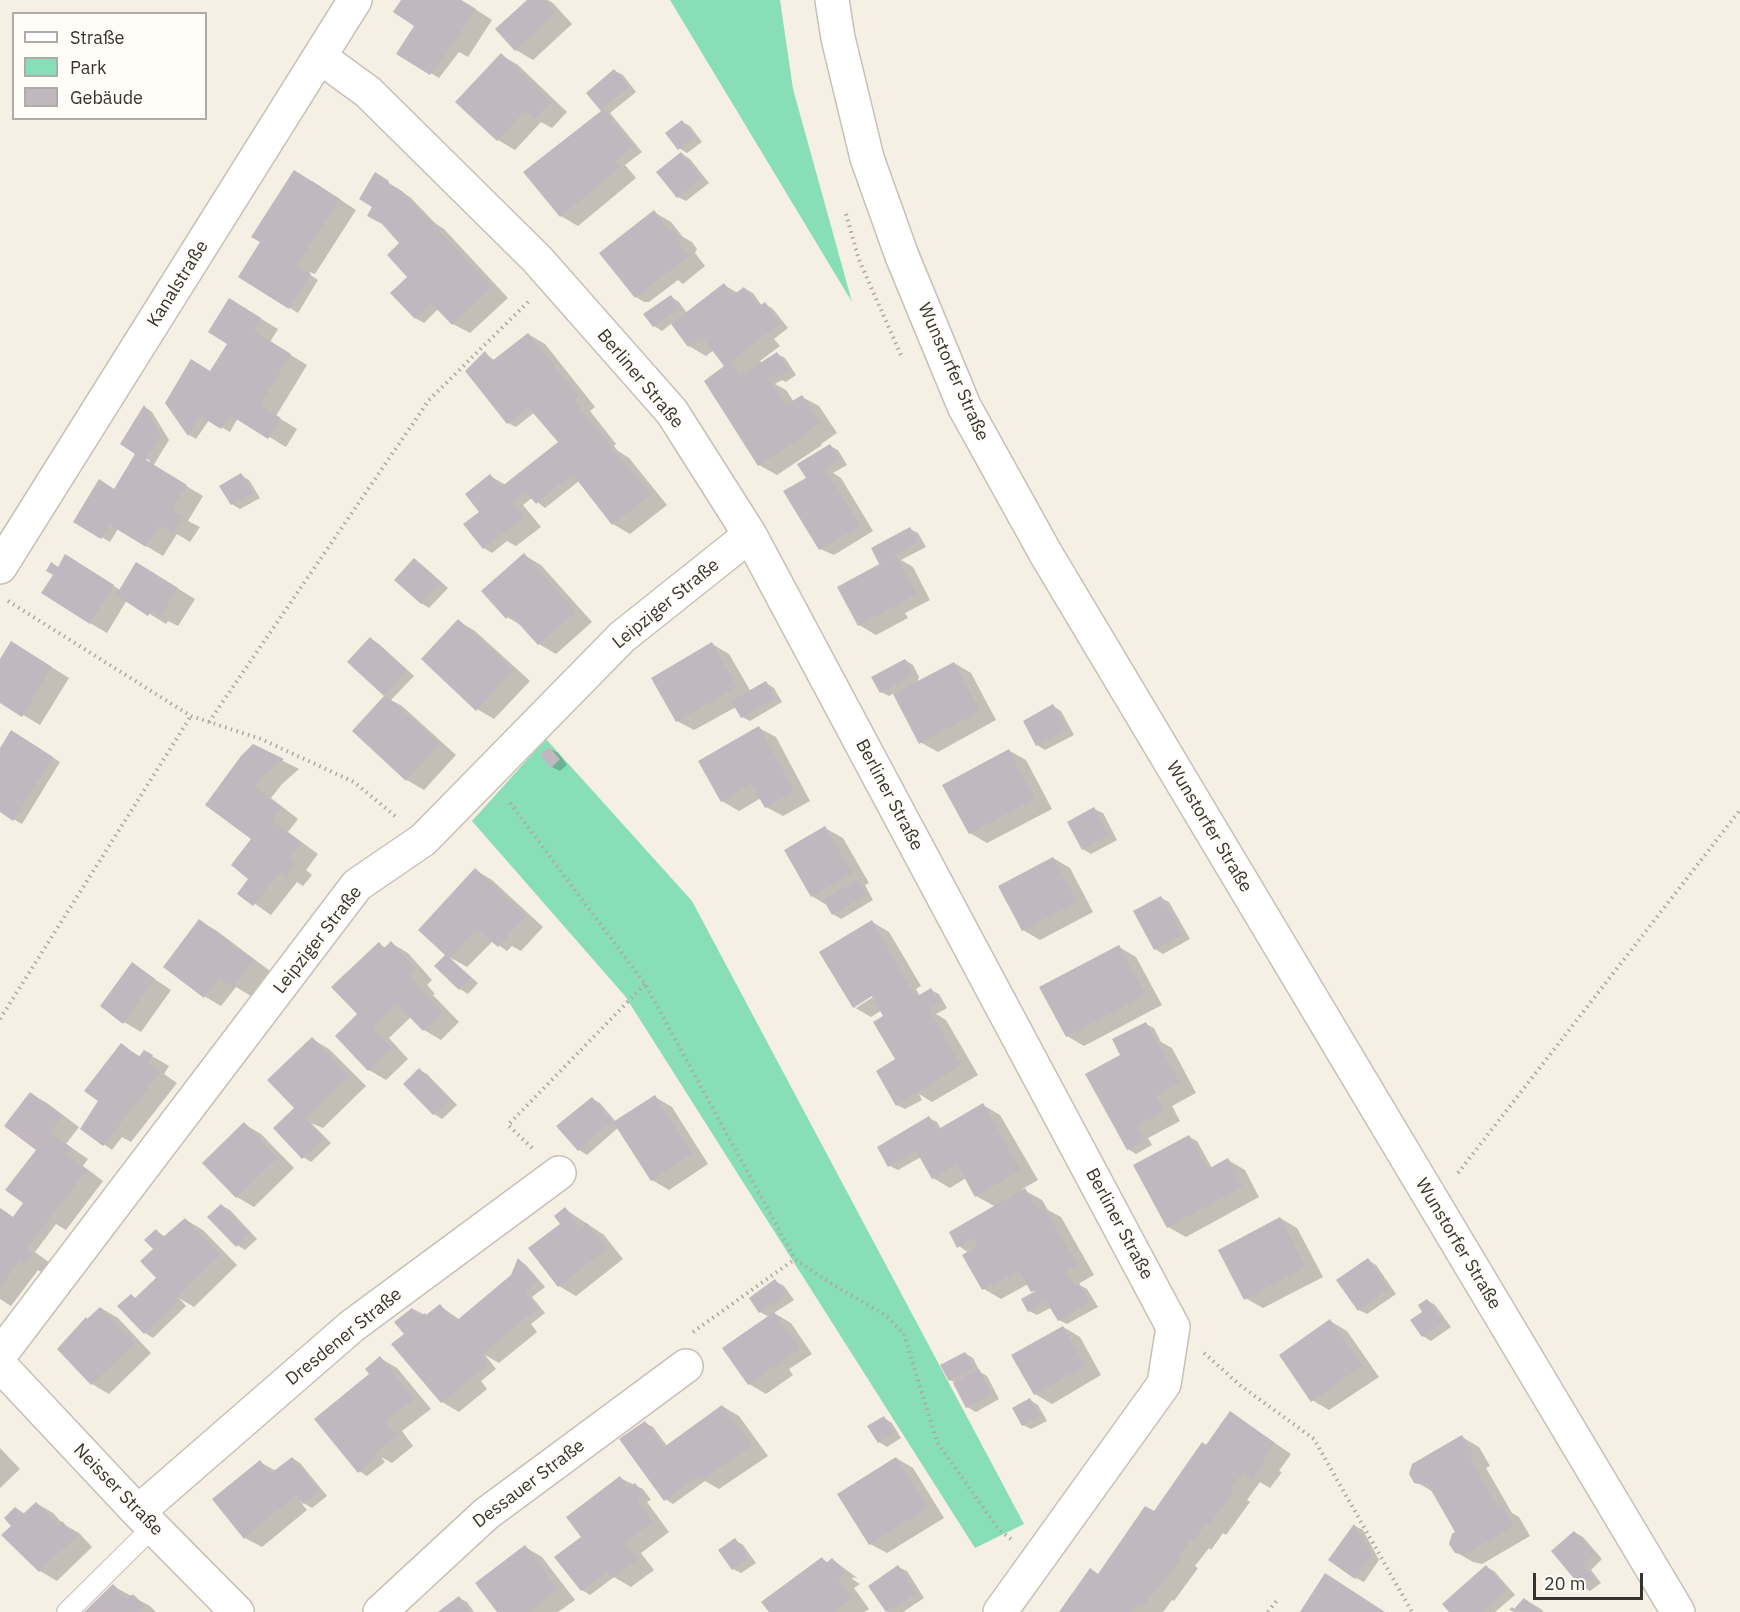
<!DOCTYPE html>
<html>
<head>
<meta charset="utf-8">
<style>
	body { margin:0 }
	#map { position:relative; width:1740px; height:1612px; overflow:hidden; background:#f5efe4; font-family:"IBM Plex Sans",sans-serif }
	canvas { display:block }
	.legend { position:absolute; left:12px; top:12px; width:195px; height:108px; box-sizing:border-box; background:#fffdf8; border:2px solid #afaca8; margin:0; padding:8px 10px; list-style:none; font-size:18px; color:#36332f }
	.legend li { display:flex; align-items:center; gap:12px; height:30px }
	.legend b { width:30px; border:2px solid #afaca8 }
	.scale { position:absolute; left:1533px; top:1573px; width:110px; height:27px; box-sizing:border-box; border:3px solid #36332f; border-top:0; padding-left:8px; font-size:18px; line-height:21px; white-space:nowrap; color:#36332f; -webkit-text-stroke:4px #fffdf8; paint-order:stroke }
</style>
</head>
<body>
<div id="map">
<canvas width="1740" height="1612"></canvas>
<ul class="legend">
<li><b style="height:8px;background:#fff"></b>Straße</li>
<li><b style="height:16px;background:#88dfb7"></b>Park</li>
<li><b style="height:16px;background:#c1b7bf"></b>Gebäude</li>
</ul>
<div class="scale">20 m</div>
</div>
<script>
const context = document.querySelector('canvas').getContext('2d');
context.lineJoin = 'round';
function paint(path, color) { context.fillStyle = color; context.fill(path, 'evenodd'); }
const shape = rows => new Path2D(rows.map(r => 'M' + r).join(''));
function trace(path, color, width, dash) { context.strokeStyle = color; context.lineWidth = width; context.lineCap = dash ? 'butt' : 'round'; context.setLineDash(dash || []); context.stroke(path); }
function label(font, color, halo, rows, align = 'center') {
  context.font = font + ' "IBM Plex Sans",sans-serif'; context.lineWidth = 4.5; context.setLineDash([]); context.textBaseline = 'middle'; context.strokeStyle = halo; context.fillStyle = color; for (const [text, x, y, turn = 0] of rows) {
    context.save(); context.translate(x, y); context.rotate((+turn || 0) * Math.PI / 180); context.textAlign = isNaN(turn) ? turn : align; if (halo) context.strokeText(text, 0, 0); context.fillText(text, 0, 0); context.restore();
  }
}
const green = shape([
	[670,0,780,0,793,89,852,302],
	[546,739,692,901,1024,1524,975,1548,625,996,472,821]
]);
const shadow = shape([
	[402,0,461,0,492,20,468,57,459,52,439,78,398,53,424,34],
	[529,0,548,0,553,3,572,24,533,60,516,50],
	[501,55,518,65,567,112,552,128,541,122,515,150,498,140],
	[615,71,623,75,636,92,610,113,642,152,625,165,636,178,578,226,561,216,525,172,603,111,588,93],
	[682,122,690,126,702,142,687,153,679,148],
	[682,154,690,159,709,183,686,201,678,197],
	[376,174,411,198,435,223,444,229,508,298,470,333,453,324,439,308,424,323,415,318,401,243,375,207],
	[312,181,356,210,315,274,310,272,309,274,318,280,298,313,240,276,262,242],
	[654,212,671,222,683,237,692,242,697,249,695,253,705,266,683,284,678,280,649,302,644,302,636,297],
	[724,285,738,293,744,288,753,293,762,306,765,304,773,309,788,328,774,339,780,346,760,361,762,363,777,354,785,358,796,375,786,382,782,380,775,384,786,390,794,402,802,397,819,406,837,433,821,444,822,445,777,475,759,465,724,410,726,367,714,350,706,356,689,346,672,323,662,331,654,326,671,297,679,302,687,313],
	[247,310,278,329,270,342,307,365,276,416,297,429,286,447,238,418,230,432,209,420,196,439,189,435,167,403,211,373],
	[528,334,545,344,595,407,590,411,616,444,614,446,618,451,629,458,667,505,630,534,613,524,579,481,545,508,532,498,523,505,541,527,516,546,507,541,492,553,484,548,479,513,490,476,506,485,564,448,535,412,516,427,508,423,485,353,495,361],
	[145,407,152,412,169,440,153,466,203,496,188,521,200,527,190,542,177,534,163,556,118,529,110,542,75,521,149,463,150,461,122,443],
	[830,446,838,450,847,465,833,473,841,478,873,531,834,555,820,549,808,478],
	[241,475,249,480,260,498,240,509,232,504],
	[910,529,918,533,926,547,901,560,913,567,930,600,905,613,908,618,876,635,859,625,883,564,880,562],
	[524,555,541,565,592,622,556,654,539,644,524,627,507,617],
	[414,560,422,565,448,588,429,608,421,603],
	[83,566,120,590,154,574,195,599,178,626,168,621,166,624,127,600,107,633,90,623,55,574,58,568],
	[458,621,475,631,530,681,494,719,477,709],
	[371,639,379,644,414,676,391,700,402,706,456,755,424,790,407,780,354,731,386,695,349,662],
	[712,644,729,654,751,692,766,683,774,688,782,702,750,721,742,717,736,707,694,730,677,721],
	[29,653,69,678,40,725,0,701,0,661],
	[905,660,913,665,919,677,917,683,954,663,971,673,996,720,938,752,920,742,894,693,889,696,881,692],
	[1053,706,1061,711,1074,735,1045,750,1037,745],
	[759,728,776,737,810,801,783,816,766,807,761,798,739,811,722,801],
	[20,736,60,762,22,824,0,811,0,751],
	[253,746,299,769,282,784,271,798,298,819,288,832,318,854,306,870,312,875,303,886,297,882,271,915,239,893,251,878],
	[550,749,558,753,567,765,560,771,552,767],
	[1008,750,1026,760,1052,809,987,843,970,833],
	[1094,809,1103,813,1117,840,1091,854,1083,849],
	[825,828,843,838,869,883,865,885,873,900,841,919,833,914,828,906,812,896],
	[1053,858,1070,868,1093,912,1040,940,1023,930],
	[475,870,492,880,543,927,521,951,512,946,507,951,493,941,467,967,453,959,452,960,478,983,468,994,460,989,436,966,452,959,420,929],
	[1161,898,1169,902,1190,939,1163,954,1155,949],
	[200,921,217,931,270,971,251,996,236,987,221,1006,204,996],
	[872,922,889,932,921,986,916,989,920,996,931,990,939,994,947,1008,936,1014,946,1020,978,1075,932,1102,919,1094,922,1100,905,1109,897,1105,897,1060,885,1016,882,1010,871,1017,854,1007],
	[873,994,873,997,856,1008,854,1005],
	[391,943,408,953,432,980,427,985,435,994,433,995,459,1022,441,1040,424,1030,411,1017,389,1038,408,1059,386,1080,369,1070,337,1036,359,1014,379,944,386,948],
	[1119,947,1136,957,1162,1005,1084,1046,1067,1036],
	[132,964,171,990,141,1032,124,1022],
	[1146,1024,1154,1028,1161,1042,1172,1048,1196,1093,1172,1106,1180,1121,1148,1138,1152,1145,1136,1154,1128,1149,1124,1055],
	[312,1039,329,1049,366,1086,323,1128,311,1123,331,1143,311,1162,303,1157],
	[121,1045,141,1057,145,1052,169,1066,164,1074,177,1083,131,1142,122,1137,112,1150,82,1129,100,1101],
	[419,1070,427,1074,457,1105,442,1119,434,1114,405,1084],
	[30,1094,47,1103,79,1127,66,1144,88,1159,83,1166,103,1181,66,1230,56,1224,35,1252,50,1263,43,1273,38,1270,11,1306,0,1299,0,1208,14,1218,25,1203,38,1150],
	[655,1097,672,1107,708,1164,669,1190,652,1180,619,1127,587,1155,579,1150,592,1099,600,1103,616,1122],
	[983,1105,1000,1115,1038,1180,1022,1189,1042,1200,1048,1210,1061,1217,1094,1275,1078,1284,1087,1289,1098,1307,1067,1324,1059,1320,1052,1307,1037,1315,1029,1311,1035,1292,1028,1284,1001,1299,984,1289,969,1253,959,1246,996,1207,976,1196,966,1178,950,1188,933,1178,921,1157,898,1170,890,1166,929,1118,937,1122,941,1129],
	[244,1124,261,1134,294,1168,254,1207,237,1197],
	[1189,1137,1197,1141,1212,1168,1228,1160,1245,1170,1259,1197,1186,1237,1168,1227],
	[222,1206,230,1210,257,1239,245,1250,237,1245],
	[565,1209,604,1235,623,1259,576,1296,559,1286,562,1224],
	[1280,1218,1297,1228,1323,1277,1263,1308,1245,1298],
	[186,1220,203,1230,237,1265,194,1307,179,1298,186,1306,153,1338,145,1333,119,1306,137,1299,156,1280,156,1231,166,1237],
	[519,1260,526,1265,545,1287,532,1297,545,1313,531,1324,537,1332,499,1363,485,1355,496,1369,481,1381,487,1389,459,1412,442,1402,406,1334,413,1309,427,1316,440,1306,460,1320,513,1276],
	[1368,1260,1376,1265,1396,1294,1367,1314,1359,1310],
	[775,1281,784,1286,794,1300,774,1313,791,1323,812,1354,789,1369,793,1375,766,1394,749,1384,769,1317,760,1312,751,1298],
	[1427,1300,1435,1305,1451,1327,1431,1341,1423,1336],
	[101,1308,118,1318,151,1353,109,1394,92,1384,88,1320],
	[1330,1321,1347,1331,1379,1377,1329,1410,1312,1400],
	[1063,1327,1080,1337,1101,1375,1052,1404,1035,1394],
	[965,1353,973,1358,980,1372,987,1376,999,1399,976,1412,967,1407,954,1382,950,1380],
	[380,1358,397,1368,431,1409,402,1431,413,1446,392,1463,381,1457,385,1462,367,1476,359,1471,370,1376],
	[1030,1400,1038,1405,1047,1421,1031,1429,1023,1425],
	[722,1406,739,1416,768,1456,719,1489,705,1481,673,1504,665,1499,645,1423,653,1427,667,1446],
	[1231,1413,1291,1454,1279,1471,1282,1472,1270,1488,1260,1482,1247,1500,1250,1502,1226,1535,1223,1533,1211,1550,1209,1548,1195,1566,1198,1568,1174,1601,1172,1600,1163,1612,1061,1612,1099,1575,1154,1513],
	[884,1418,892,1423,901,1438,887,1447,879,1442],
	[1462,1437,1479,1447,1490,1466,1486,1468,1512,1513,1519,1517,1530,1536,1482,1564,1473,1562,1456,1552,1457,1533,1433,1492,1415,1481],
	[0,1448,20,1469,0,1488],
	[292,1458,300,1463,327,1496,312,1508,300,1501,307,1510,262,1547,245,1538,260,1462,276,1471],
	[896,1458,913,1468,944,1518,887,1553,870,1544],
	[620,1478,643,1489,651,1500,647,1502,669,1532,641,1553,654,1570,631,1587,614,1577,590,1595,582,1590,581,1539],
	[36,1503,53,1513,63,1524,79,1533,92,1547,57,1581,40,1571,13,1526,16,1508,25,1514],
	[1355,1526,1363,1530,1379,1560,1364,1582,1356,1578],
	[1574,1532,1583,1537,1602,1559,1591,1570,1601,1583,1590,1591,1582,1586,1553,1551],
	[735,1540,743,1545,756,1563,741,1573,733,1569],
	[525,1547,542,1557,575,1600,558,1612,498,1612],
	[822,1559,829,1563,833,1560,856,1577,857,1579,854,1577,852,1579,860,1584,854,1588,869,1609,864,1612,771,1612],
	[898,1567,907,1571,924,1598,903,1612,888,1612,871,1587],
	[1486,1567,1494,1571,1515,1595,1495,1612,1451,1612],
	[113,1586,150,1606,156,1612,86,1612],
	[459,1598,467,1602,474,1612,440,1612],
	[1524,1599,1541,1609,1544,1612,1514,1612,1511,1610,1513,1608,1515,1610]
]);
const building = shape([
	[401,0,461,0,476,9,450,49,430,75,396,54,414,26,393,12],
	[527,0,544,0,555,13,515,51,495,29],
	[501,53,551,102,534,119,525,111,497,141,455,102],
	[614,69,629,87,603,108,634,147,615,162,620,168,560,217,523,172,601,111,586,93],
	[682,120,695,137,678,150,665,133],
	[681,152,702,178,677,198,656,172],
	[294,170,340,199,297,266,311,274,289,309,238,277,260,242,251,237],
	[375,172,389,181,388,183,402,191,492,287,452,325,431,303,415,319,390,293,407,277,387,255,399,243,382,224,367,216,372,207,359,199],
	[654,210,669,230,674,230,680,238,679,242,689,256,635,298,599,253],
	[724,283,733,295,744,287,759,306,765,302,780,323,731,362,740,376,777,352,789,370,777,378,774,375,769,379,786,405,802,395,821,423,805,433,806,435,758,466,704,381,724,366,702,337,688,347,671,324],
	[671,295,680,308,653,327,643,314],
	[229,298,261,318,254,331,291,354,260,405,281,418,268,439,230,415,221,429,200,416,188,436,165,403,191,359,210,371,227,344,208,332],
	[528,333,579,396,574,401,651,495,612,525,574,476,568,478,536,504,526,492,513,502,524,517,483,549,463,524,479,512,465,494,490,474,501,487,558,442,528,407,507,424,465,371,485,351,492,361],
	[144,405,161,435,146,460,187,485,172,510,183,516,173,533,159,525,146,547,110,525,101,539,73,522,99,479,114,489,135,454,120,444],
	[830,444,840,460,825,469,860,526,819,550,783,491,806,478,797,464],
	[241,473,253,493,231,505,219,486],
	[910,527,918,542,879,564,871,548],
	[524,553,576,612,538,645,510,614,506,619,481,591],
	[65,554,114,585,90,624,41,593,53,575,46,571,51,562,58,567],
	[896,555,917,594,858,626,837,587],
	[414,558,441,582,421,604,394,580],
	[136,562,178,588,160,618,151,611,148,616,116,595],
	[458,619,514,670,476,711,421,659],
	[370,637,407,670,385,695,440,744,406,781,352,731,384,696,347,662],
	[11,641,52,667,22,717,0,703,0,659],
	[712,642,737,687,676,722,651,678],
	[905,659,911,671,910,677,880,693,871,677],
	[954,662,980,711,919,744,893,694],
	[766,681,775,698,741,718,731,701],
	[1053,704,1067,730,1036,746,1023,721],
	[759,726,794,791,765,808,751,784,721,802,698,761],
	[11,730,53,757,13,821,0,812,0,748],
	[253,744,284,759,265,774,255,787,282,808,272,821,302,843,290,859,296,864,286,878,280,873,253,906,237,894,248,879,231,865,251,839,205,805,241,756],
	[549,747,560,759,551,768,540,755],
	[1009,749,1035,799,969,834,942,785],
	[1094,807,1109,835,1082,850,1067,822],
	[825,826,853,873,811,897,784,850],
	[1053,857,1077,902,1022,931,998,886],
	[475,868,526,916,498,947,477,929,450,958,471,978,459,990,434,966,445,955,418,930],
	[857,880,866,895,832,915,823,899],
	[1161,896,1183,935,1154,950,1133,911],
	[199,919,254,960,233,988,219,977,204,998,163,967],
	[872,920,916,997,931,988,940,1003,929,1009,961,1065,896,1106,876,1071,895,1059,873,1022,883,1016,872,996,853,1008,819,952],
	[391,941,416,970,410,975,418,983,417,985,443,1012,423,1031,397,1004,373,1028,392,1048,368,1071,335,1036,357,1014,331,987,379,942,384,948],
	[1119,945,1146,995,1066,1037,1039,987],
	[132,962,155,979,123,1024,100,1006],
	[1146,1022,1180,1083,1156,1096,1164,1111,1137,1126,1145,1141,1127,1150,1085,1074,1120,1055,1112,1039],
	[312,1037,349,1076,306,1119,324,1138,302,1159,273,1128,294,1108,267,1080],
	[121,1043,139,1057,144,1050,153,1055,148,1063,161,1072,103,1146,80,1129,98,1101,84,1091],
	[419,1068,450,1100,433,1115,403,1084],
	[30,1092,63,1116,50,1132,72,1148,67,1155,87,1170,27,1248,33,1253,25,1264,20,1260,0,1288,0,1208,13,1217,23,1203,5,1190,36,1150,4,1126],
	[655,1095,692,1154,651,1181,613,1122],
	[592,1097,612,1121,578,1151,556,1126],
	[983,1103,1021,1170,975,1197,957,1164,932,1179,916,1151,888,1167,877,1147,929,1116,937,1130],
	[244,1122,278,1158,236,1198,202,1163],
	[1189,1135,1208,1169,1228,1158,1243,1187,1167,1228,1133,1165],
	[1025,1188,1037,1209,1043,1206,1078,1265,1066,1271,1074,1286,1079,1283,1090,1302,1058,1321,1046,1301,1028,1312,1021,1299,1039,1289,1031,1292,1019,1271,982,1290,962,1255,977,1246,974,1238,957,1248,949,1232],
	[221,1204,250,1233,236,1247,207,1217],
	[565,1207,581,1228,587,1223,607,1249,558,1287,528,1248,560,1224,554,1216],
	[1280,1217,1306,1267,1244,1300,1218,1250],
	[185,1218,221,1255,176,1298,179,1301,144,1334,117,1306,131,1294,135,1298,156,1278,140,1261,153,1249,144,1240,156,1229,163,1237],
	[518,1258,538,1282,525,1292,538,1308,481,1355,489,1364,441,1403,391,1344,404,1334,394,1322,412,1308,420,1317,425,1313,426,1315,440,1304,455,1322,511,1275],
	[1368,1258,1389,1289,1358,1311,1336,1280],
	[775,1279,786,1295,759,1313,749,1298],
	[1427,1299,1444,1322,1422,1337,1410,1320,1422,1312,1418,1305],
	[100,1307,135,1343,91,1385,57,1349,86,1317,87,1319],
	[774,1312,800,1349,748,1385,722,1348],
	[1330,1319,1362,1366,1311,1402,1279,1355],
	[1063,1326,1085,1366,1034,1395,1011,1355],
	[965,1352,974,1368,949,1381,940,1365],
	[380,1356,414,1399,386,1421,397,1435,375,1453,377,1457,358,1473,314,1419,369,1374,365,1369],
	[979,1369,992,1394,966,1408,953,1383],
	[1030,1398,1040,1416,1022,1426,1012,1408],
	[722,1405,752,1446,701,1480,698,1476,664,1501,619,1439,645,1421,664,1447],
	[1230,1411,1275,1443,1263,1460,1266,1461,1253,1480,1243,1472,1230,1489,1234,1492,1208,1526,1206,1524,1194,1541,1191,1540,1179,1556,1182,1557,1156,1592,1154,1591,1143,1607,1138,1603,1132,1612,1059,1612,1090,1568,1098,1574,1145,1506,1154,1511,1202,1442,1206,1445],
	[884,1416,894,1433,878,1443,867,1426],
	[1462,1435,1474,1456,1470,1458,1484,1483,1498,1507,1502,1505,1514,1526,1464,1555,1455,1553,1449,1544,1452,1534,1455,1532,1427,1483,1424,1485,1414,1483,1409,1474,1412,1464],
	[292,1457,320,1491,303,1504,296,1495,244,1539,212,1499,260,1460,270,1474],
	[896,1457,928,1508,869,1545,837,1494],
	[620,1476,628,1488,635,1483,644,1495,637,1500,653,1522,625,1543,638,1560,613,1578,607,1572,581,1591,554,1557,581,1537,566,1517],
	[36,1502,58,1525,62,1521,76,1537,39,1572,1,1535,11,1526,4,1518,15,1507,23,1514],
	[1354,1524,1372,1555,1355,1579,1328,1560],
	[1574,1531,1595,1554,1583,1565,1594,1578,1581,1587,1551,1551],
	[735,1538,749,1558,732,1570,718,1550],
	[525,1545,558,1589,529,1612,497,1612,475,1583],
	[822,1557,826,1563,832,1558,839,1565,845,1573,838,1578,853,1598,834,1612,769,1612,761,1602],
	[898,1565,917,1593,886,1612,868,1586],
	[1486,1565,1507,1590,1482,1612,1449,1612,1442,1604],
	[1325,1573,1385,1612,1300,1612],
	[113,1584,127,1599,133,1594,145,1606,139,1612,84,1612],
	[459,1596,471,1612,438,1612,443,1608],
	[1524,1598,1541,1612,1509,1610,1512,1607,1514,1609]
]);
const path = shape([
	[846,214,859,260,901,355],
	[8,601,191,716,261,739,354,782,395,816],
	[209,722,429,400,529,301],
	[510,803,645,984,795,1259,830,1283,885,1315,904,1334,937,1442,999,1530,1011,1539],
	[0,1019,191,716],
	[532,1148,508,1125,645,984],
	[1458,1173,1740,810],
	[693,1332,795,1259],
	[1204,1353,1241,1386,1314,1439,1412,1612],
	[1268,1612,1278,1599]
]);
const lane = shape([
	[67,1612,153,1527]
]);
const street = shape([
	[320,57,368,92,537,259,672,412,750,535,1173,1327,1164,1384,1000,1612],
	[0,567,355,0],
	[0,1355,357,885,423,840,622,637,750,535],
	[0,1365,138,1512,237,1612],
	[138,1512,352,1326,559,1173],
	[380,1612,486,1514,686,1366]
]);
const secondary = shape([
	[832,0,838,38,867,158,902,256,964,406,1046,554,1678,1612]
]);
const streetNames = [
	["Kanalstraße",178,284,-58],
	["Wunstorfer Straße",953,372,66],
	["Berliner Straße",640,379,50],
	["Leipziger Straße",666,604,-39],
	["Berliner Straße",889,795,62],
	["Wunstorfer Straße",1209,827,59],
	["Leipziger Straße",318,940,-52],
	["Berliner Straße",1119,1224,62],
	["Wunstorfer Straße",1458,1244,59],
	["Dresdener Straße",344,1337,-39],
	["Dessauer Straße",529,1484,-37],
	["Neisser Straße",118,1490,46]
];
paint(green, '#88dfb7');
paint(shadow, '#0003');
paint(building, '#c1b7bf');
trace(lane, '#c6c0b6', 22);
trace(street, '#c6c0b6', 36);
trace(secondary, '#c6c0b6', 36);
trace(path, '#ada8a0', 4, [1.5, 4.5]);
trace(lane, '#fff', 20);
trace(street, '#fff', 33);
trace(secondary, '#fff', 33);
label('18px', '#36332f', '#fffdf8', streetNames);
</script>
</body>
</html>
